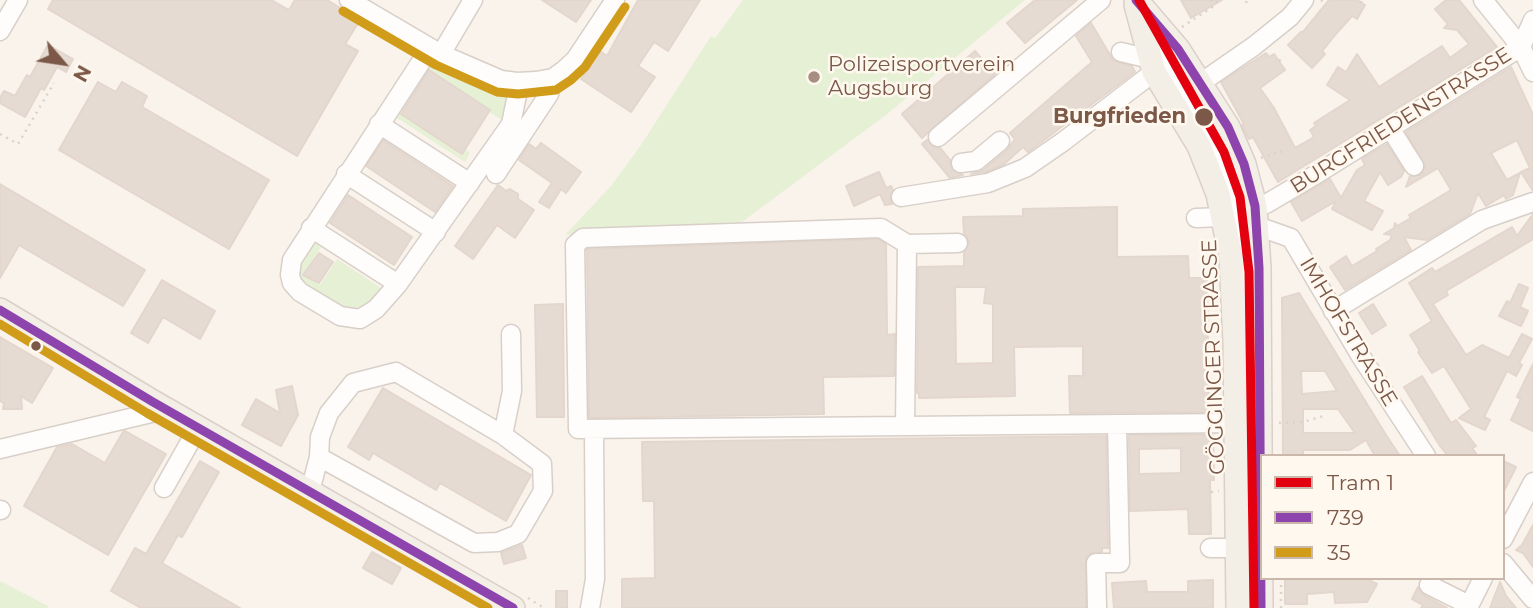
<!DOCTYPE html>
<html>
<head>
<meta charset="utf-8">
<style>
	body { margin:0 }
	#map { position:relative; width:1533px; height:608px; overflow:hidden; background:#f9f3ec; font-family:Montserrat,sans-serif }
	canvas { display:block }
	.legend { position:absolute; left:1260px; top:454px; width:245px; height:126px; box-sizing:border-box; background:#fff8ef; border:2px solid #cab8ac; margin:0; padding:9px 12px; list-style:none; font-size:21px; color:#7b5848 }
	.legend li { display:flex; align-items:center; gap:14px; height:35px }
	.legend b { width:35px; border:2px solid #cab8ac }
	.north { position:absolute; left:28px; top:28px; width:70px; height:70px; -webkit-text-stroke:5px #fff8ef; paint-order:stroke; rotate:119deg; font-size:19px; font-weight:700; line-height:28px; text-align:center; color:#7b5848 }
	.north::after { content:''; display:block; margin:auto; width:24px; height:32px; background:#7b5848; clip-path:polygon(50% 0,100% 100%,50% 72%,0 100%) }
</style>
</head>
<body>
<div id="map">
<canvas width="1533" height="608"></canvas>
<ul class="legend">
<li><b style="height:9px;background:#e3000f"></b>Tram 1</li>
<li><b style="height:9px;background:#8e44ad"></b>739</li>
<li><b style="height:9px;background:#d19c19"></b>35</li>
</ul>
<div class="north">N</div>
</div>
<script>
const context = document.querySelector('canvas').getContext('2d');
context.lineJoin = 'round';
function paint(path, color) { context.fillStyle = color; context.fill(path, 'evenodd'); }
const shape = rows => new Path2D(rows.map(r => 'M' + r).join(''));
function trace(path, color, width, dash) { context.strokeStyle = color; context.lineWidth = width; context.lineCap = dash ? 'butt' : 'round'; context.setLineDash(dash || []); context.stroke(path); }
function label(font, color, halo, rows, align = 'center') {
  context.font = font + ' Montserrat,sans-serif'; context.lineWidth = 5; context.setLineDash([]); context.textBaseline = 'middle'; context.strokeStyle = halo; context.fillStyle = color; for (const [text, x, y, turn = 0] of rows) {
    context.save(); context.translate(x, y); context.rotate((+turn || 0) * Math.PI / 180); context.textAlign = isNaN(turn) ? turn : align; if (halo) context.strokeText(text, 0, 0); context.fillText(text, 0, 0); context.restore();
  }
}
const green = shape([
	[743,0,1025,0,886,115,742,222,615,228,565,235,611,186,641,145,711,36,715,38],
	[428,58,487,86,510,92,502,120,489,112,490,109,428,70,406,103,400,114,462,153,465,149,470,153,465,162,394,116],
	[310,240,321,247,303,275,320,285,337,259,381,288,374,299,362,307,339,310,308,292,294,269],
	[0,581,48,606,47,608,0,608]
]);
const building = shape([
	[53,0,271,0,289,10,295,0,327,0,360,20,345,44,358,51,297,156,48,9,53,0],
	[542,0,591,0,576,22,542,0],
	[638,0,700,0,668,51,654,42,638,66,655,77,631,112,581,79,600,51,607,56,638,0],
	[1035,0,1077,0,1025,43,1007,23,1035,0],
	[1181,0,1222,0,1191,18,1181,0],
	[1329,0,1357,0,1365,5,1357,19,1352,16,1335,35,1322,51,1325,54,1312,68,1288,45,1301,32,1303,32,1329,0],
	[1446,0,1459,0,1497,47,1278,182,1253,137,1249,139,1242,125,1244,124,1221,82,1266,53,1269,57,1274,54,1285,70,1260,88,1274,108,1295,148,1314,137,1310,130,1316,126,1314,123,1350,100,1327,85,1338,67,1346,72,1357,54,1379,87,1442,46,1450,58,1469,44,1457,30,1444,28,1448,24,1435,9,1446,0],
	[1091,23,1113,60,1132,66,1135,72,1028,152,1023,147,1003,165,985,172,971,174,983,170,1007,150,1015,139,1010,133,1092,62,1076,36,1091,23],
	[48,45,73,59,66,72,57,67,44,90,41,88,25,117,0,103,0,98,4,91,15,96,27,75,30,77,48,45],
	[975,51,995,74,922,138,902,114,975,51],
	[1511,67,1533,115,1533,191,1521,172,1530,168,1517,140,1491,153,1507,180,1520,173,1513,195,1506,199,1504,195,1486,206,1478,193,1470,214,1427,240,1404,237,1411,250,1345,290,1330,267,1346,256,1352,266,1377,251,1376,249,1390,240,1392,235,1384,234,1394,228,1395,223,1397,226,1411,218,1409,215,1451,190,1438,168,1406,187,1410,176,1421,175,1425,166,1406,132,1511,67],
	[429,70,490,110,462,154,401,114,429,70],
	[98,82,116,92,122,82,147,96,142,107,269,180,229,249,59,150,98,82],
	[383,140,453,186,435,212,366,166,383,140],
	[927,140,934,147,940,148,950,160,952,170,963,175,950,178,922,144,927,140],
	[541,143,581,172,566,193,561,189,549,208,539,202,552,183,519,160,529,144,536,149,541,143],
	[1387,144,1404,171,1401,177,1388,185,1380,172,1364,201,1383,211,1372,230,1332,209,1336,201,1302,221,1291,202,1330,179,1341,198,1357,170,1365,165,1362,159,1387,144],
	[879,172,886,188,891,186,893,190,890,198,892,204,885,205,880,194,854,206,846,186,879,172],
	[0,184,145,270,123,306,19,245,0,278,0,184],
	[498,185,506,191,510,189,518,194,518,199,534,210,515,238,497,225,473,259,455,246,498,185],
	[348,195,412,237,394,265,330,223,348,195],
	[1117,207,1117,257,1188,256,1189,278,1207,278,1209,412,1070,413,1069,376,1083,376,1083,346,1014,347,1015,396,919,398,919,393,917,393,918,267,964,266,964,253,969,242,964,233,963,217,1023,216,1023,209,1117,207],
	[955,287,986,287,984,303,993,304,993,363,956,364,955,287],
	[1533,214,1533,239,1446,291,1448,295,1433,304,1466,355,1482,345,1509,358,1522,334,1532,339,1519,363,1522,365,1516,376,1507,371,1484,417,1490,420,1485,430,1459,418,1471,409,1444,366,1432,373,1418,352,1420,351,1410,335,1432,321,1409,283,1432,268,1435,272,1512,227,1517,236,1533,214],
	[878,239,886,244,887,335,895,334,894,376,823,377,824,414,589,418,587,249,878,239],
	[319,253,333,262,319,283,303,275,319,253],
	[162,280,215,311,200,339,163,317,148,343,131,333,162,280],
	[1519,284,1528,288,1520,307,1528,311,1521,326,1499,316,1507,301,1510,303,1519,284],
	[1299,293,1386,435,1400,456,1375,456,1366,440,1350,450,1303,450,1303,456,1283,456,1282,298,1299,293],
	[1301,371,1325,371,1337,391,1302,394,1301,371],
	[1303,409,1338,409,1355,433,1303,433,1303,409],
	[563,304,564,417,537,417,535,305,563,304],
	[1373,304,1386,325,1372,334,1359,313,1373,304],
	[0,337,53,368,32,403,21,396,22,409,3,409,4,403,0,401,0,337],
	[1533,364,1533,431,1511,420,1521,399,1517,397,1533,364],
	[1422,376,1451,423,1456,420,1476,446,1472,448,1478,456,1448,456,1440,446,1404,387,1422,376],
	[292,386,298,415,281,446,242,425,256,399,280,413,276,390,292,386],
	[383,388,531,475,506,521,440,483,436,490,373,453,369,460,348,447,383,388],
	[125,431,166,454,108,555,24,506,57,447,72,444,105,463,123,432,125,431],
	[1129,435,1213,435,1214,480,1210,480,1211,534,1189,534,1188,509,1130,511,1129,435],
	[1181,448,1181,473,1139,474,1139,449,1181,448],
	[1106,436,1108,548,1102,548,1102,552,1091,553,1086,558,1086,608,622,608,622,579,655,578,654,501,643,501,642,442,1106,436],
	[200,461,219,472,182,537,178,535,162,563,240,608,141,608,111,591,135,548,146,554,200,461],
	[1503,461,1516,467,1503,493,1503,461],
	[1533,525,1533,567,1523,553,1516,550,1522,545,1533,525],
	[522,545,526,558,504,564,501,553,522,545],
	[372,552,401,568,392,584,363,568,372,552],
	[1285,578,1365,578,1377,584,1367,602,1335,603,1334,592,1307,594,1307,604,1285,604,1285,578],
	[1213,580,1213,608,1114,608,1112,583,1146,581,1147,592,1188,592,1188,581,1213,580],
	[1500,582,1506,596,1516,608,1490,608,1500,582],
	[1418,587,1423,595,1447,608,1421,608,1423,605,1412,599,1418,587],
	[556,591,567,591,567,608,556,608,556,591]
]);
const path = shape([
	[1211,0,1214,6],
	[1321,0,1327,4],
	[1246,3,1247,0],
	[1361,3,1361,0],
	[1182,27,1214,6,1218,0],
	[1279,61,1285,57],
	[0,134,18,144,54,83],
	[1261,158,1281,151,1283,155],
	[1279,423,1303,422,1327,415],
	[1211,492,1219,491],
	[1281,578,1281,608],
	[528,598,544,608]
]);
const minor = shape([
	[349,0,441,54,501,80,517,82,536,81,553,78,564,70,575,60,615,0],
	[1483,0,1521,47,1533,72],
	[1151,27,1220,154,1233,188,1240,221,1247,316,1250,591],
	[0,31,18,0],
	[430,48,292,260,290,275,292,283,300,292,340,316,360,319,376,309,398,284,511,124,517,95,517,82],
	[1121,52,1150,59],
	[441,54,473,0],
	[1189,91,1254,46,1290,17,1304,0],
	[379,124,470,183],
	[1390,128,1414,166],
	[938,137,1101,0],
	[961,163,976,161,1000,141],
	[346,174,436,232],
	[496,174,549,94,553,78],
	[901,197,988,183,1025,168,1064,141,1154,72],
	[1255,206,1266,204,1315,175,1521,47,1533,20],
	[1196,218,1224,217],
	[1257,226,1291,238,1360,355,1426,456],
	[311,228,398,284],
	[907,244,958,243],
	[1333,311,1482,220,1533,202],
	[905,426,907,244,881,228,583,238,575,245,578,429,1236,423],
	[503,435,512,391,511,334],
	[0,449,168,409],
	[164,488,199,426],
	[308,490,313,480,319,457,320,437,329,413,353,383,396,372,503,435,542,464,543,491,518,534,498,542,474,543,319,457],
	[0,510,1,510],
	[1503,539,1533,482],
	[1210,548,1238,548],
	[1503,563,1533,599],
	[1429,585,1469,605],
	[590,608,595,579,594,429],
	[1097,608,1096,563,1120,563,1117,424],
	[1468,608,1483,578]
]);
const major = shape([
	[1136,0,1178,49,1228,127,1244,164,1255,206,1259,268,1261,608],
	[1136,5,1154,72,1199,146,1218,194,1231,258,1235,343,1238,608],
	[0,310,153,402,513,608]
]);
const bus1 = shape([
	[1136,0,1178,49,1228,127,1244,164,1255,206,1259,268,1261,608],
	[0,310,153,402,513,608]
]);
const bus2 = shape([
	[343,11,436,65,497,92,518,94,556,90,571,80,585,67,625,7],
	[0,324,147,413,488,608]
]);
const tram1 = shape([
	[1139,0,1224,152,1240,197,1249,272,1254,608]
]);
const markers = [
	[814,77,7,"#a78e81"],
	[1204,117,10,"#7b5848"],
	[36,346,6,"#7b5848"]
];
const poiNames = [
	["Polizeisportverein",828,65],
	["Augsburg",828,89]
];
const stopNames = [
	["Burgfrieden",1186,117]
];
const streetNames = [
	["BURGFRIEDENSTRASSE",1401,121,-32],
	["IMHOFSTRASSE",1348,332,59],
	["GÖGGINGER STRASSE",1214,357,-92]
];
paint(green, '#e6f0d5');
paint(building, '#e6dbd3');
trace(building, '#e3d6cd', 2);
trace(minor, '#d8cfc8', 21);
trace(major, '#dad0c9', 26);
trace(path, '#dcd2cd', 2.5, [2, 5]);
trace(minor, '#fefdfc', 18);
trace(major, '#f3eee6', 23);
trace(bus1, '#8e44ad', 9);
trace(bus2, '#d19c19', 9);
trace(tram1, '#e3000f', 9);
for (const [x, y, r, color] of markers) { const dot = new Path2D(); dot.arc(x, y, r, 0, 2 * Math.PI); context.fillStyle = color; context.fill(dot); trace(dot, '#fff8ef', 2.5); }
label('21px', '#7b5848', '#fff8ef', poiNames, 'left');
label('bold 21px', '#7b5848', '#fff8ef', stopNames, 'right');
label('21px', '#7b5848', '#fff8ef', streetNames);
</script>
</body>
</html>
